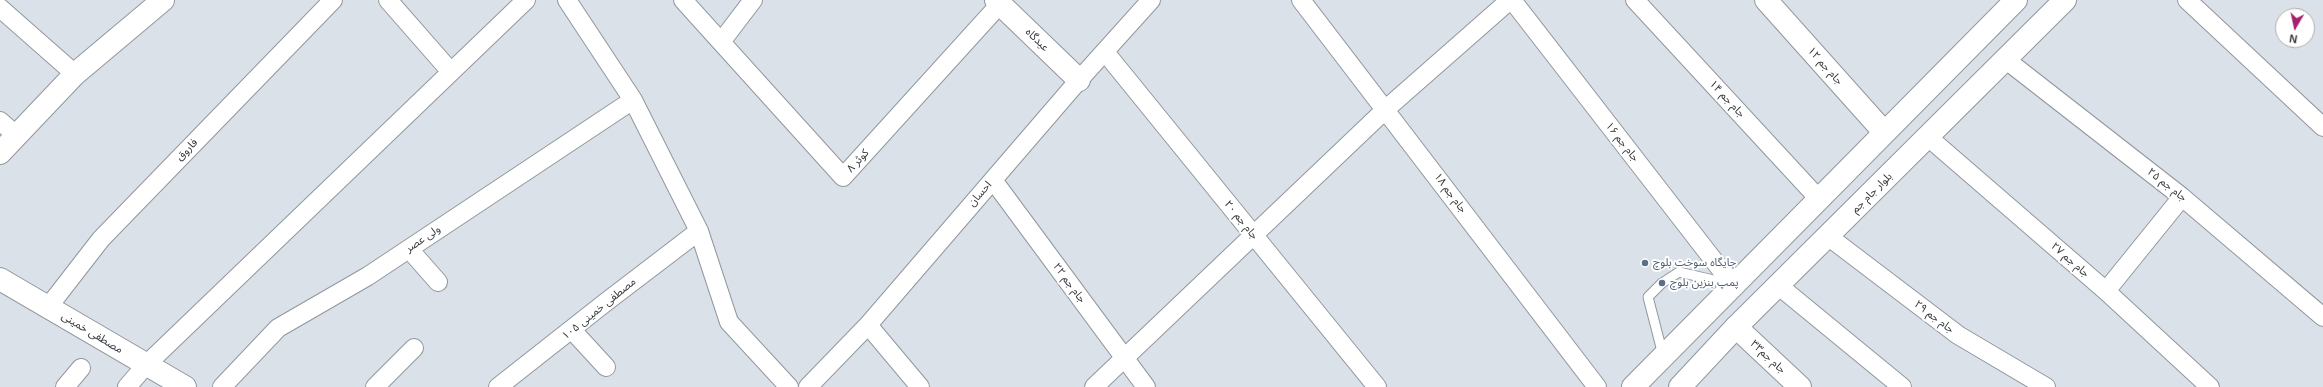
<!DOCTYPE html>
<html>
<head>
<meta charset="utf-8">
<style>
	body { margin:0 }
	#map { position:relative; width:2323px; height:387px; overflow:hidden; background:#dbe1e8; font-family:Helvetica,sans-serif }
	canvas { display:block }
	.north { position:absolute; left:2275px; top:8px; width:40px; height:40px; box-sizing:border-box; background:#fff; border:1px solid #aeafb0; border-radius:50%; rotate:189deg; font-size:11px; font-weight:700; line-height:16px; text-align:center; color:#343639 }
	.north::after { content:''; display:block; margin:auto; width:14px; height:18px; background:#a6226e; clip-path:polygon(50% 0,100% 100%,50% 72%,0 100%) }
</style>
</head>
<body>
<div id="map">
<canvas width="2323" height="387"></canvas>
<div class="north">N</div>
</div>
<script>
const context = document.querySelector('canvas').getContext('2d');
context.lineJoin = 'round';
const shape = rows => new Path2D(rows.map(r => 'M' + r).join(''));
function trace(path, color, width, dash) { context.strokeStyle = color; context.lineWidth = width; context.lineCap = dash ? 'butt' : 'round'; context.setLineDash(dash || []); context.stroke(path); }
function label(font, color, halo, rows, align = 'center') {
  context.font = font + ' Helvetica,"Noto Sans Arabic",sans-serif'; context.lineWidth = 4; context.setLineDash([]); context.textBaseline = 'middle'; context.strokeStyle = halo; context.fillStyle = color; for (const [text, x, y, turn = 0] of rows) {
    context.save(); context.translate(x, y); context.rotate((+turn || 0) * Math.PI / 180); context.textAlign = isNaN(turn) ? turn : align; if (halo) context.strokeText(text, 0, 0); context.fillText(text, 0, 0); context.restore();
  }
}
const service = shape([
	[1663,355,1648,297,1662,283,1679,272,1731,284]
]);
const minor = shape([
	[388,0,451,72],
	[567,0,633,100,699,231,729,322,789,387],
	[683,0,843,177,1000,4],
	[1301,0,1597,387],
	[1512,0,1732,284],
	[1635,0,1818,198],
	[2187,0,2323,127],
	[0,8,75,74],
	[721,42,753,0],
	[1105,52,1377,387],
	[2005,59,2182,197,2323,317],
	[0,121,16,135],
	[1928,137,2106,291,2210,387],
	[993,180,1146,387],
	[1829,237,1958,335,2046,387],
	[409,249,438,282],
	[1779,286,1902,387],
	[2106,291,2182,197],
	[49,306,101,239,333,0],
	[868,325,920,387],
	[572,330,606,367],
	[65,387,81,368],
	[127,387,146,365,526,0],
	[222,387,278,328,368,276,633,100],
	[375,387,414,348],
	[498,387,606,302,699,231],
	[808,387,868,325,1079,80,1151,0],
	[1094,387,1386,109,1510,0]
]);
const tertiary = shape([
	[996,0,1079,80],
	[1766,0,1884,132],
	[0,153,75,74,163,0],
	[0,279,185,387],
	[1736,327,1800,387]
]);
const secondary = shape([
	[1633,387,2016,0],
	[1680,387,1736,327,2065,0]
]);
const markers = [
	[1645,263,4,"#5c6f8a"],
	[1662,283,4,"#5c6f8a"]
];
const streetNames = [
	["عیدگاه",1037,40,44],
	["جام جم ۱۲",1825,66,48],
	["جام جم ۱۴",1727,99,47],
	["جام جم ۱۶",1622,142,52],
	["فاروق",187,150,-46],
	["کوثر ۸",858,161,-48],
	["جام جم ۲۵",2167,185,38],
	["جام جم ۱۸",1450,193,53],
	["بلوار جام جم",1872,193,-45],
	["احسان",980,194,-49],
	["جام جم ۲۰",1241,220,51],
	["ولی عصر",423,239,-34],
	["جام جم ۲۷",2070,260,41],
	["جام جم ۲۲",1069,283,53],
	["مصطفی خمینی ۱۰۵",599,309,-39],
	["جام جم ۲۹",1934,317,37],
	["مصطفی خمینی",92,333,31],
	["جام جم۳۳",1768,357,43]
];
const serviceNames = [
	["جایگاه سوخت بلوچ",1653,263],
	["پمپ بنزین بلوچ",1670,283]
];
trace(service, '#91979e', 11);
trace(minor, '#91979e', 20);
trace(tertiary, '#91979e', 24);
trace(secondary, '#91979e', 24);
trace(service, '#fff', 9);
trace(minor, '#fff', 18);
trace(tertiary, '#fff', 22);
trace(secondary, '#fff', 22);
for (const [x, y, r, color] of markers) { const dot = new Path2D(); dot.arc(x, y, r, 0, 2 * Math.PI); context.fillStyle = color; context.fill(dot); trace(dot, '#fff', 1.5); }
label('11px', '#343639', '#fff', streetNames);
label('11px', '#4e5e75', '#fff', serviceNames, 'left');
</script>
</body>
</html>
